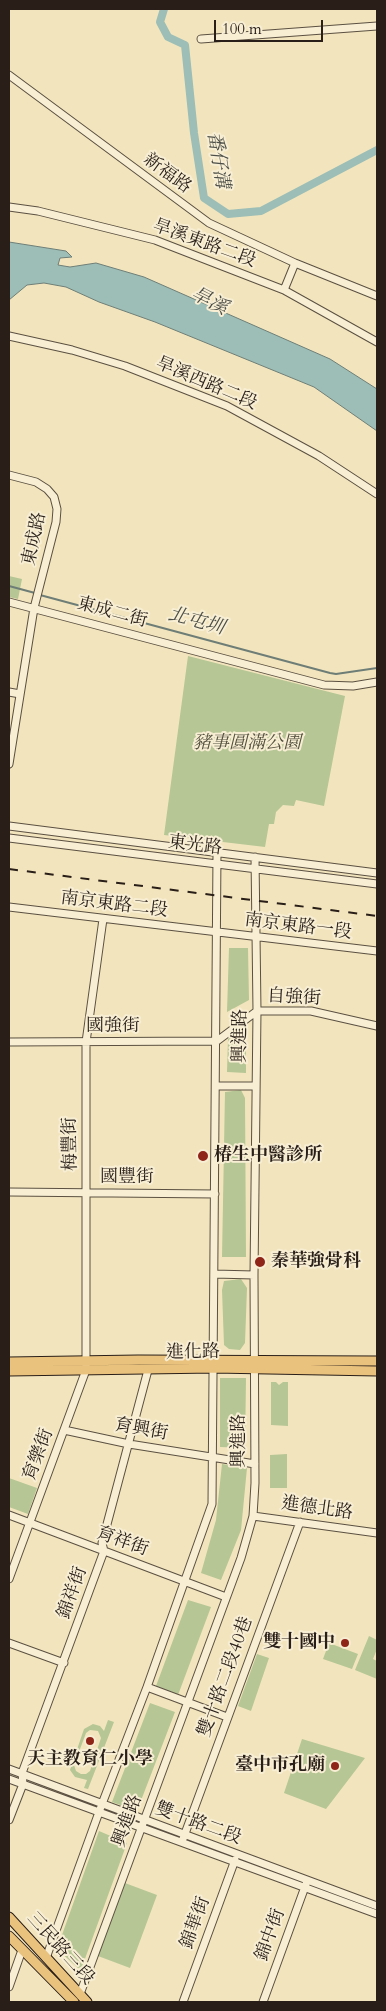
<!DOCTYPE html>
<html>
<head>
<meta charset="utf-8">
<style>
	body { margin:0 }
	#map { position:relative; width:386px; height:2011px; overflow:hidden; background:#f2e5bd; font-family:Cardo,serif }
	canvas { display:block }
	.frame { position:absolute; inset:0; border:10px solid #291e18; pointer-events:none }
	.scale { position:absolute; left:214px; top:20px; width:109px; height:22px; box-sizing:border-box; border:2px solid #291e18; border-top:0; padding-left:6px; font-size:15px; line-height:18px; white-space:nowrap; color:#291e18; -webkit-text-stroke:4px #f7eed4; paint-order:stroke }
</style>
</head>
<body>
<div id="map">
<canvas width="386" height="2011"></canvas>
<div class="frame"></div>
<div class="scale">100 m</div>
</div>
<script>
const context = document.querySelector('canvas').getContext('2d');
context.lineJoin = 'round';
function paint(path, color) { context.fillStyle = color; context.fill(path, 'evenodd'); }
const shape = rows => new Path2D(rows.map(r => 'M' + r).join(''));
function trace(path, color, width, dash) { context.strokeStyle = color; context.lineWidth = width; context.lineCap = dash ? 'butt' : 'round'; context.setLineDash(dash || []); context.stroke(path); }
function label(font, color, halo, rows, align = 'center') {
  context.font = font + ' Cardo,"Noto Serif TC",serif'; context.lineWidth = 4; context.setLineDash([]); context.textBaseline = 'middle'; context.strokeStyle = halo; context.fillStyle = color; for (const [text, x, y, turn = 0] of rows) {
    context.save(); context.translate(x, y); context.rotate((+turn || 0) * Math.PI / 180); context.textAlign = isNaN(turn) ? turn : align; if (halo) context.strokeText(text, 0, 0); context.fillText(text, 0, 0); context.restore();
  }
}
const green = shape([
	[9,576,22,579,18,599,9,597],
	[188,656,345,696,324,806,296,800,294,806,283,805,276,812,274,824,269,824,265,847,164,835],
	[229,948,248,948,249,1000,227,1012],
	[246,1027,246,1073,227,1072,228,1039],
	[241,1090,245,1098,246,1257,222,1257,225,1092],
	[241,1279,247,1288,245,1343,240,1350,229,1349,224,1345,222,1290,224,1281],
	[220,1378,246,1378,245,1448,220,1447],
	[271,1382,276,1382,279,1385,283,1382,288,1382,288,1426,271,1425],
	[287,1454,287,1488,270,1488,270,1455],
	[222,1464,247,1468,241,1530,221,1580,201,1573,216,1520],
	[9,1478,37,1488,28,1514,9,1507],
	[188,1600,211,1607,178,1695,156,1686],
	[369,1636,377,1640,377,1649,373,1659,377,1661,377,1679,355,1670],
	[329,1643,358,1654,352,1669,323,1659],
	[257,1654,269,1658,251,1711,238,1706],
	[150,1703,175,1712,137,1811,112,1802],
	[108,1720,114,1722,88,1789,84,1788,87,1780,75,1777,70,1770,84,1729,93,1724,100,1726,104,1731],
	[90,1730,98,1731,101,1738,90,1771,86,1774,81,1774,76,1771,74,1765,86,1733],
	[302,1739,365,1758,326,1809,284,1793],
	[99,1831,127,1843,82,1967,78,1968,57,1949],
	[125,1883,157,1895,130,1968,98,1956]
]);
const water = shape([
	[9,242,66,251,72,257,60,258,58,265,70,267,96,263,144,277,330,359,377,389,377,431,314,387,155,322,99,302,66,287,44,283,27,285,9,300,9,242]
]);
const stream = shape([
	[9,586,35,593],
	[40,595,330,673,336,674,377,668]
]);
const canal = shape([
	[164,9,160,22,168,37,185,45,194,133,204,198,228,214,261,211,377,150]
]);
const minor = shape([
	[201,39,377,26],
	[9,75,209,223,295,263,377,296],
	[9,207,38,211,155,240,284,290,377,342],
	[284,290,295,263],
	[9,336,72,350,125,366,227,406,319,456,377,494],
	[9,475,36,482,47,489,54,497,57,509,56,522,34,608,9,764],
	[9,602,324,685,353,686,377,682],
	[9,692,20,694],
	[9,826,377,873],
	[9,838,377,884],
	[9,907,377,951],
	[9,1042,217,1041,257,1011,311,1011,377,1026],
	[216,1086,255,1086],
	[9,1192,215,1194],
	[214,1274,254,1275],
	[64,1430,129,1444,255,1464],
	[9,1515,226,1597],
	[253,1516,377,1533],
	[9,1579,86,1370,86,1042,103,919],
	[9,1643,64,1663],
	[147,1687,227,1717],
	[9,1769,377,1906],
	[9,1779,377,1914],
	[9,1820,23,1784,22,1773,104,1551,102,1543,148,1370],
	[183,1839,300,1522],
	[46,1958,102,1804,147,1687,212,1504,217,853],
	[9,1987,22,1950],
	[80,1994,241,1558,253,1516,255,1483,254,1275,257,1011,255,857],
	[183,2002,235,1860],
	[263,2002,306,1884]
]);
const major = shape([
	[9,1362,138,1360,377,1361],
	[9,1371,214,1368,377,1371],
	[9,1917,87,2002],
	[9,1936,74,2002]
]);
const rail = shape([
	[9,869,377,916]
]);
const markers = [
	[203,1156,6,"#8f2418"],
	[260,1262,6,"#8f2418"],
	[345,1643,5,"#8f2418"],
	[90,1741,5,"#8f2418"],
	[335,1766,5,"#8f2418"]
];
const streetNames = [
	["新福路",167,174,36],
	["旱溪東路二段",204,244,20],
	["旱溪西路二段",206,384,23],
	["東成路",35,539,-78],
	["東成二街",112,613,15],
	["東光路",195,846,7],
	["南京東路二段",114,905,7],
	["南京東路一段",298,927,7],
	["自強街",294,998,3],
	["國強街",113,1027],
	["興進路",241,1036,-89],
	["梅豐街",71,1144,-91],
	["國豐街",127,1178],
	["進化路",193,1353,-1],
	["育興街",141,1430,10],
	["興進路",240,1441,-90],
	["育樂街",39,1455,-69],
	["進德北路",317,1509,8],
	["育祥街",122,1542,20],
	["錦祥街",73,1593,-70],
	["雙十路二段40巷",226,1677,-70],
	["興進路",128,1821,-70],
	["雙十路二段",198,1824,20],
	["錦華街",196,1923,-70],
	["錦中街",271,1935,-70],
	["三民路三段",60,1949,48]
];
const parkNames = [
	["豬事圓滿公園",247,744]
];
const poiNames = [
	["椿生中醫診所",214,1156],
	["秦華強骨科",271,1262],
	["雙十國中",335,1643,"right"],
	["天主教育仁小學",90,1760,"center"],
	["臺中市孔廟",325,1766,"right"]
];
const waterNames = [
	["番仔溝",217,160,81],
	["旱溪",209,302,27],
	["北屯圳",196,622,15]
];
paint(green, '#b6c695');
paint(water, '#9cbeb6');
trace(water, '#6e7e77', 1);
trace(stream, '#6e7e77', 2);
trace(canal, '#9cbeb6', 8);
trace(minor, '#5b5041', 9);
trace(major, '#291e18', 11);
trace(minor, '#f7eed4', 7);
trace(major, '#e9c27e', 9);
trace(rail, '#291e18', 2, [9, 9]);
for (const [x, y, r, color] of markers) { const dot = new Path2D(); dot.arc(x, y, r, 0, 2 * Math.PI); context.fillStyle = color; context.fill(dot); trace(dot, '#f7eed4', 2); }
label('18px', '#291e18', '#f7eed4', streetNames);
label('italic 18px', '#53503e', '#f7eed4', parkNames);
label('bold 18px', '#291e18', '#f7eed4', poiNames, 'left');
label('italic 19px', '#4c4e47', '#f7eed4', waterNames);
</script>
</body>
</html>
